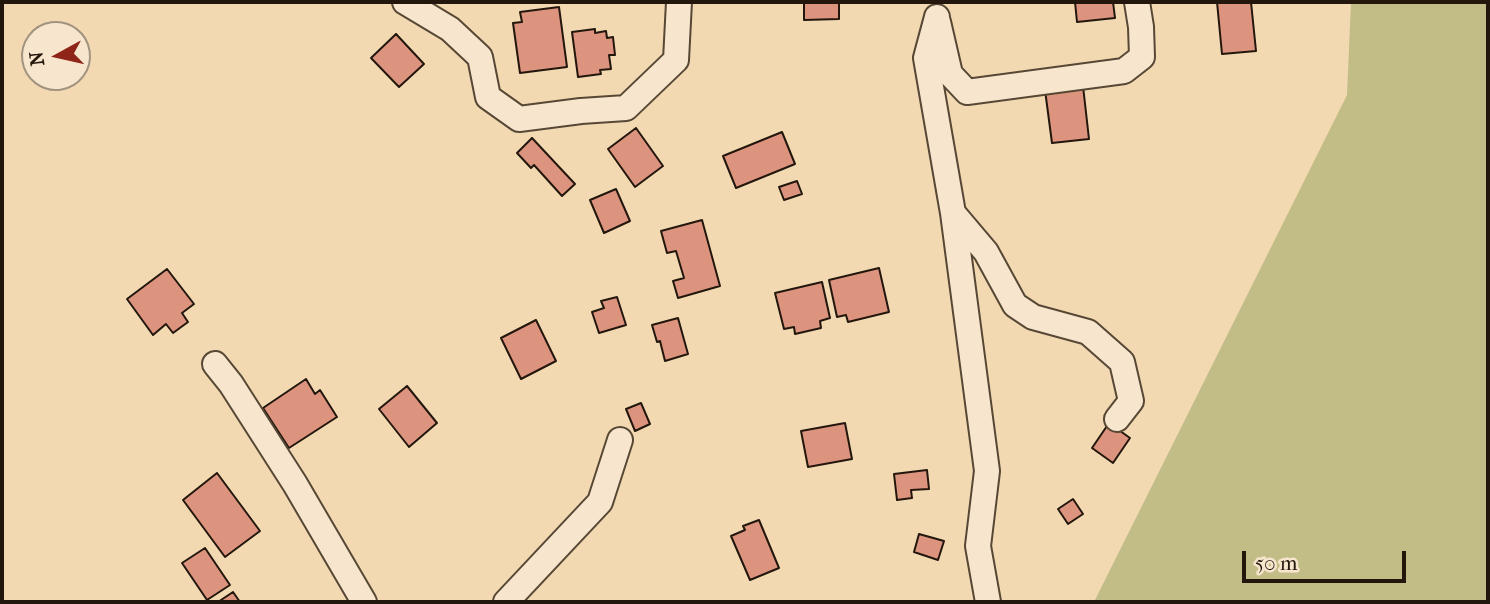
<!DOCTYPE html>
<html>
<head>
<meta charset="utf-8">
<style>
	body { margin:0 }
	#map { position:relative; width:1490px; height:604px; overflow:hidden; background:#f2d9b2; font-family:"IM FELL French Canon",serif }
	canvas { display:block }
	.frame { position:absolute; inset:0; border:4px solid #23170d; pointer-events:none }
	.north { position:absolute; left:21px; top:21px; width:70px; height:70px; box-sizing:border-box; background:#f7e6cd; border:2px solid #a29380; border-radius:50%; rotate:262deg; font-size:19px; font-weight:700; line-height:28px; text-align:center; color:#23170d }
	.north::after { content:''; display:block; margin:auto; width:24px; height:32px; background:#8f2418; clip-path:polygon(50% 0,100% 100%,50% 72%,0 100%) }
	.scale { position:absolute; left:1242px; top:551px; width:164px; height:32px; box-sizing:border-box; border:4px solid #23170d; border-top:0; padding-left:9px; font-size:21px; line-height:24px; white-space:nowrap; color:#23170d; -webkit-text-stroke:5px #f7e6cd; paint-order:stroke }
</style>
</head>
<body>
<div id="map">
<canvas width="1490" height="604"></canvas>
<div class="frame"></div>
<div class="north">N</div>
<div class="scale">50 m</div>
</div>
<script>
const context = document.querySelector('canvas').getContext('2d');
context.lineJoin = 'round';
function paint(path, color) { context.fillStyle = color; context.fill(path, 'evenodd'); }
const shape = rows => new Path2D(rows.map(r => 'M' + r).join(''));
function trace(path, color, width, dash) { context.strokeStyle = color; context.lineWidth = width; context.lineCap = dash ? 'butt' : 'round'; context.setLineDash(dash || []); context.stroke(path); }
const green = shape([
	[1351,2,1488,2,1488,602,1094,602,1347,95]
]);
const building = shape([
	[804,2,839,2,839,19,804,20,804,2],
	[1075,2,1113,2,1115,18,1077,22,1075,2],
	[1217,2,1251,2,1256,51,1222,54,1217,2],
	[559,7,567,67,520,73,513,23,522,22,520,12,559,7],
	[595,29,595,33,606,31,607,38,613,37,615,55,609,55,611,69,600,70,601,74,578,77,572,32,595,29],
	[396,34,424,64,399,87,371,58,396,34],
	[1083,86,1089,139,1052,143,1045,90,1083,86],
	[636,128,663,166,635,187,608,149,636,128],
	[782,132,795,164,736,188,723,156,782,132],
	[532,138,575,184,562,196,534,165,531,168,517,153,532,138],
	[797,181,802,194,784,200,779,187,797,181],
	[616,189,630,221,604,233,590,200,616,189],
	[702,220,720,286,678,298,673,281,684,278,676,251,667,253,661,231,702,220],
	[879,268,889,312,848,322,846,315,837,317,829,280,879,268],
	[167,269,194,304,182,313,188,322,173,333,166,324,153,335,127,299,167,269],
	[822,282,830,318,820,321,821,328,795,334,794,327,784,329,775,293,822,282],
	[617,297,626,325,599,333,592,312,604,308,601,301,617,297],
	[678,318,688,354,665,361,660,341,657,342,652,325,678,318],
	[536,320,556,361,521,379,501,338,536,320],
	[306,379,315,394,320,390,337,417,289,448,263,408,306,379],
	[407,386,437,423,409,447,379,409,407,386],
	[641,403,650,424,635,431,626,409,641,403],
	[845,423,852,459,808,467,801,431,845,423],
	[1109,423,1130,438,1113,463,1092,448,1109,423],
	[927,470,929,489,911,490,912,498,897,500,894,474,927,470],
	[217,473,260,531,225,557,183,500,217,473],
	[1073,499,1083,514,1068,524,1058,509,1073,499],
	[759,520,779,568,750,580,731,536,745,530,743,526,759,520],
	[919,534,944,541,938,560,914,552,919,534],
	[205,548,230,585,207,600,182,563,205,548],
	[233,592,240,602,218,602,233,592]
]);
const minor = shape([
	[405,2,450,29,480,57,488,97,519,119,581,111,626,108,676,60,679,2],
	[937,17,926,58,953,213,986,252,1015,305,1033,317,1088,332,1122,362,1131,401,1117,419],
	[938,22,950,74,967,92,1124,71,1142,57,1141,27,1137,2],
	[953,213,987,471,978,546,988,602],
	[215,364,231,384,295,484,364,602],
	[506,602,600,502,620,440]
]);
paint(green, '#c2bd87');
paint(building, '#dd947e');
trace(building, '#23170d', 2);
trace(minor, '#574836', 28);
trace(minor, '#f7e6cd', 24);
</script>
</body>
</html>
